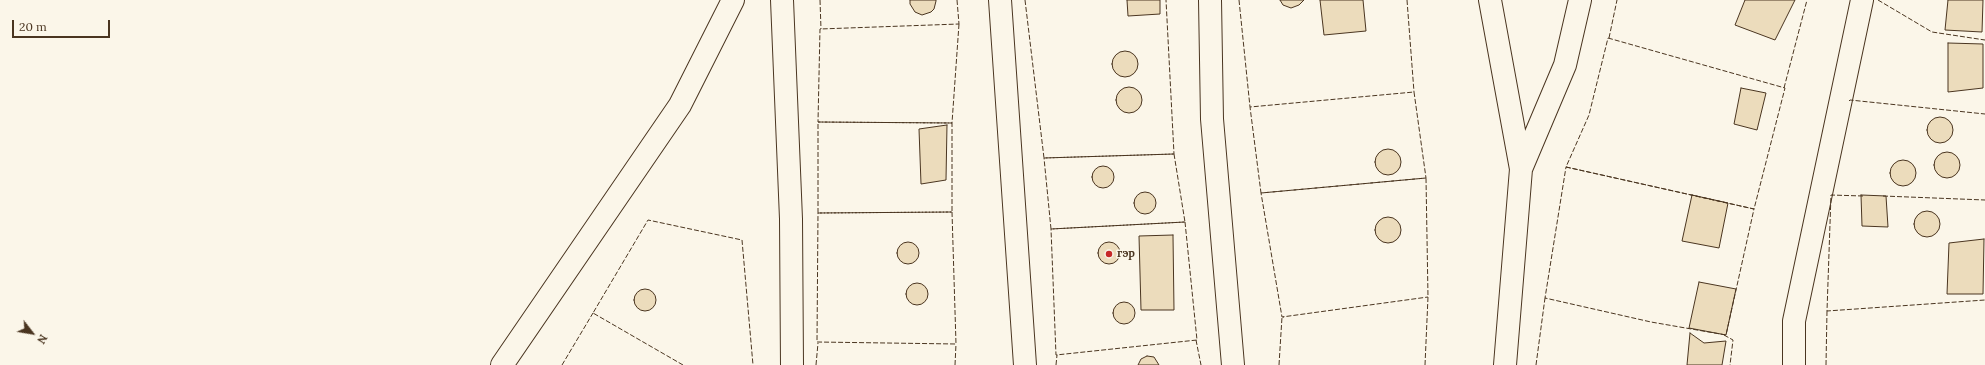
<!DOCTYPE html>
<html>
<head>
<meta charset="utf-8">
<style>
	body { margin:0 }
	#map { position:relative; width:1985px; height:365px; overflow:hidden; background:#fbf6e9; font-family:Lora,serif }
	canvas { display:block }
	.north { position:absolute; left:12px; top:313px; width:40px; height:40px; -webkit-text-stroke:3px #fbf6e9; paint-order:stroke; rotate:121deg; font-size:11px; font-weight:700; line-height:16px; text-align:center; color:#4a3520 }
	.north::after { content:''; display:block; margin:auto; width:14px; height:18px; background:#4a3520; clip-path:polygon(50% 0,100% 100%,50% 72%,0 100%) }
	.scale { position:absolute; left:12px; top:20px; width:98px; height:18px; box-sizing:border-box; border:2px solid #4a3520; border-top:0; padding-left:5px; font-size:12px; line-height:14px; white-space:nowrap; color:#4a3520; -webkit-text-stroke:3px #fbf6e9; paint-order:stroke }
</style>
</head>
<body>
<div id="map">
<canvas width="1985" height="365"></canvas>
<div class="north">N</div>
<div class="scale">20 m</div>
</div>
<script>
const context = document.querySelector('canvas').getContext('2d');
context.lineJoin = 'round';
function paint(path, color) { context.fillStyle = color; context.fill(path, 'evenodd'); }
const shape = rows => new Path2D(rows.map(r => 'M' + r).join(''));
function trace(path, color, width, dash) { context.strokeStyle = color; context.lineWidth = width; context.lineCap = dash ? 'butt' : 'round'; context.setLineDash(dash || []); context.stroke(path); }
function label(font, color, halo, rows, align = 'center') {
  context.font = font + ' Lora,serif'; context.lineWidth = 3; context.setLineDash([]); context.textBaseline = 'middle'; context.strokeStyle = halo; context.fillStyle = color; for (const [text, x, y, turn = 0] of rows) {
    context.save(); context.translate(x, y); context.rotate((+turn || 0) * Math.PI / 180); context.textAlign = isNaN(turn) ? turn : align; if (halo) context.strokeText(text, 0, 0); context.fillText(text, 0, 0); context.restore();
  }
}
const building = shape([
	[910,0,936,0,936,1,934,9,931,12,922,15,915,12,910,4,910,0],
	[1127,0,1160,0,1160,14,1128,16,1127,0],
	[1280,0,1304,0,1299,5,1291,8,1283,5,1280,0],
	[1320,0,1363,0,1366,31,1324,35,1320,0],
	[1745,0,1795,0,1775,40,1735,25,1745,0],
	[1948,0,1983,0,1982,32,1945,30,1948,0],
	[1948,43,1983,44,1983,88,1948,92,1948,43],
	'1112 64a13 13 0 1 1 26 0a13 13 0 1 1-26 0Z',
	'1116 100a13 13 0 1 1 26 0a13 13 0 1 1-26 0Z',
	[1741,88,1766,93,1757,130,1734,124,1741,88],
	'1927 130a13 13 0 1 1 26 0a13 13 0 1 1-26 0Z',
	[947,125,946,180,921,184,919,129,947,125],
	'1375 162a13 13 0 1 1 26 0a13 13 0 1 1-26 0Z',
	'1934 165a13 13 0 1 1 26 0a13 13 0 1 1-26 0Z',
	'1890 173a13 13 0 1 1 26 0a13 13 0 1 1-26 0Z',
	'1092 177a11 11 0 1 1 22 0a11 11 0 1 1-22 0Z',
	'1134 203a11 11 0 1 1 22 0a11 11 0 1 1-22 0Z',
	[1692,195,1728,203,1719,248,1682,241,1692,195],
	[1861,195,1886,196,1888,227,1862,226,1861,195],
	'1914 224a13 13 0 1 1 26 0a13 13 0 1 1-26 0Z',
	'1375 230a13 13 0 1 1 26 0a13 13 0 1 1-26 0Z',
	[1173,235,1174,310,1141,310,1139,236,1173,235],
	[1984,239,1983,294,1947,294,1949,243,1984,239],
	'1098 253a11 11 0 1 1 22 0a11 11 0 1 1-22 0Z',
	'897 253a11 11 0 1 1 22 0a11 11 0 1 1-22 0Z',
	[1699,282,1736,289,1726,335,1689,328,1699,282],
	'906 294a11 11 0 1 1 22 0a11 11 0 1 1-22 0Z',
	'634 300a11 11 0 1 1 22 0a11 11 0 1 1-22 0Z',
	'1113 313a11 11 0 1 1 22 0a11 11 0 1 1-22 0Z',
	[1690,333,1704,343,1726,341,1722,365,1687,365,1690,333],
	[1147,356,1154,357,1159,365,1138,365,1141,359,1147,356]
]);
const street = shape([
	[782,0,791,219,792,365],
	[1000,0,1025,365],
	[1210,0,1212,119,1233,365],
	[1490,0,1521,169],
	[502,365,680,105,733,0],
	[1505,365,1521,169,1565,65,1580,0],
	[1794,365,1794,321,1862,0]
]);
const fence = shape([
	[820,0,821,29],
	[957,0,959,24],
	[1025,0,1044,158,1174,154,1166,0],
	[1239,0,1250,107],
	[1407,0,1414,92],
	[1878,0,1932,32,1985,40],
	[959,24,952,123,818,122,820,29,959,24],
	[1608,38,1785,88,1754,209,1566,167,1589,115,1608,38],
	[1609,38,1617,0],
	[1784,88,1807,0],
	[1414,92,1426,178,1261,193,1250,107,1414,92],
	[1849,101,1850,100,1985,114],
	[818,122,952,123,952,212,818,213,818,122],
	[1174,154,1185,222,1051,229,1044,158,1174,154],
	[1566,167,1754,209,1726,335,1651,322,1545,298,1566,167],
	[1863,196,1831,195,1827,311,1985,300],
	[1883,196,1985,200],
	[952,212,956,344,817,342,818,213,952,212],
	[1185,222,1197,340,1056,355,1051,229,1185,222],
	[1724,335,1733,340,1730,365],
	[1196,340,1201,365],
	[562,365,593,313,595,314],
	[683,365,593,313,648,220,742,240,753,365],
	[816,365,818,343],
	[955,365,956,344],
	[1056,365,1057,355],
	[1279,365,1282,317,1284,317],
	[1425,365,1428,297,1426,178,1261,193,1282,317,1428,297],
	[1536,365,1545,298,1546,298],
	[1826,365,1827,311]
]);
const markers = [
	[1109,254,4,"#c62828"]
];
const poiNames = [
	["гэр",1117,254]
];
paint(building, '#ecdcbc');
trace(building, '#4a3520', 1);
trace(street, '#4a3520', 24);
trace(street, '#fbf6e9', 22);
trace(fence, '#4a3520', 1, [5, 2]);
for (const [x, y, r, color] of markers) { const dot = new Path2D(); dot.arc(x, y, r, 0, 2 * Math.PI); context.fillStyle = color; context.fill(dot); trace(dot, '#fbf6e9', 1.5); }
label('bold 11px', '#4a3520', '#fbf6e9', poiNames, 'left');
</script>
</body>
</html>
